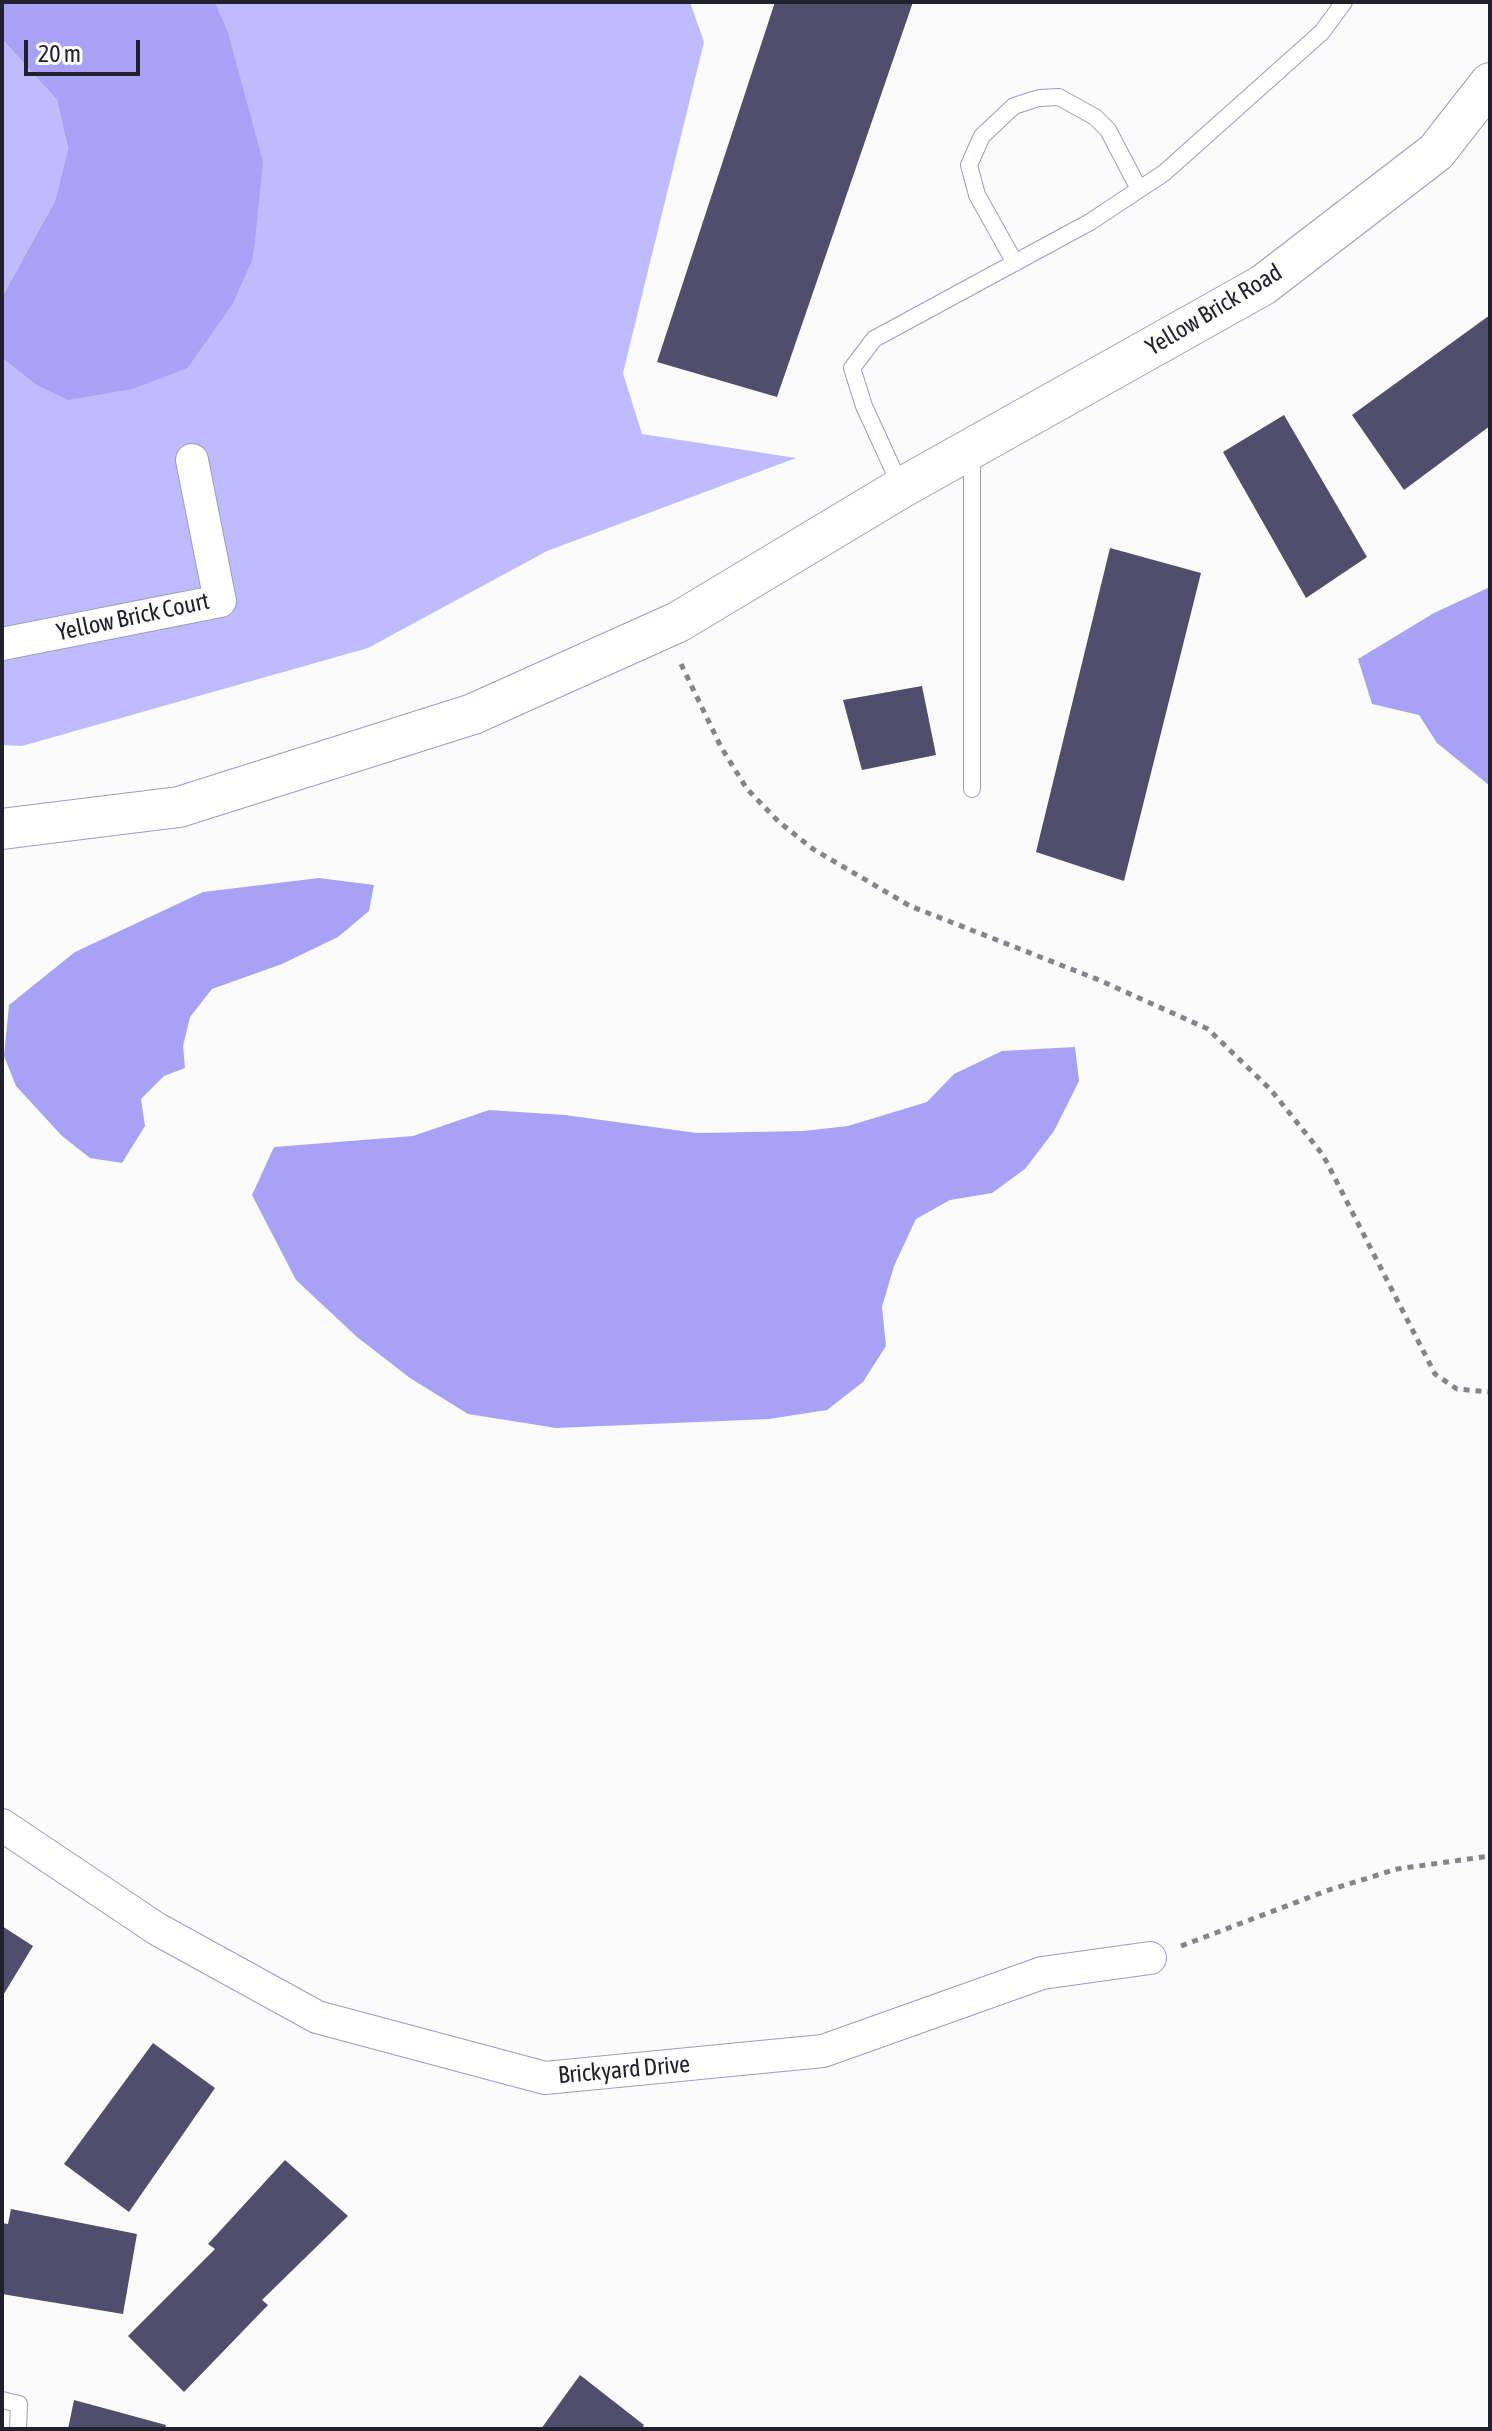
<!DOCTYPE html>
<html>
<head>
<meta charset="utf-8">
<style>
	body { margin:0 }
	#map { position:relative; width:1492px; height:2431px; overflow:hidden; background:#fbfbfb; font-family:"Asap Condensed",sans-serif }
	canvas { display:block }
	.frame { position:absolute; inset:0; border:4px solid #21212e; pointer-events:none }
	.scale { position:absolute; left:24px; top:40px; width:116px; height:36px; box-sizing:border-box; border:4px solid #21212e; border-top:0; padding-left:10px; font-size:24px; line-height:28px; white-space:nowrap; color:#21212e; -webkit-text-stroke:6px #fff; paint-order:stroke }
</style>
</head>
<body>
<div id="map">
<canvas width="1492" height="2431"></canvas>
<div class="frame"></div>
<div class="scale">20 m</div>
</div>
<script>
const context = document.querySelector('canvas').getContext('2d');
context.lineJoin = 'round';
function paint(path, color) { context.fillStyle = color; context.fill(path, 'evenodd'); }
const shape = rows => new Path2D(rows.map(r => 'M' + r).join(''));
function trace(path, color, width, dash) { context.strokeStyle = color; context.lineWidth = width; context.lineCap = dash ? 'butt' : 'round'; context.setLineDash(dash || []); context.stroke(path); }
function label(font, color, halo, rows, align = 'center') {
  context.font = font + ' "Asap Condensed",sans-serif'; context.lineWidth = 8; context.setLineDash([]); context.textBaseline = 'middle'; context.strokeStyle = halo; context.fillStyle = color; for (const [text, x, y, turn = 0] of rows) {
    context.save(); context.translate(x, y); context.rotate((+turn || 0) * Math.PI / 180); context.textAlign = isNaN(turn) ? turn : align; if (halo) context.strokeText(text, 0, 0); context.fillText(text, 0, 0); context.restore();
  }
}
const forest = shape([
	[215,2,690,2,704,42,623,373,642,434,796,458,547,551,368,648,22,746,2,745,2,358,35,384,161,377,188,368,233,304,253,259,256,211,227,29],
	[2,39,57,100,68,150,55,201,2,297]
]);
const water = shape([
	[2,2,215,2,227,29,263,162,253,259,233,304,188,368,132,389,68,400,35,384,2,358,2,297,55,201,68,149,57,100,2,39],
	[1490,587,1490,786,1437,743,1419,715,1372,704,1358,659,1434,613],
	[319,878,374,885,369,911,338,937,282,964,212,989,190,1017,183,1046,185,1068,164,1076,141,1099,145,1126,122,1163,90,1158,62,1136,16,1086,4,1056,9,1005,75,952,203,892],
	[1075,1047,1079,1081,1054,1131,1025,1169,992,1193,950,1200,916,1219,894,1266,882,1307,886,1346,863,1382,827,1410,769,1419,556,1428,468,1414,410,1378,357,1337,296,1280,252,1195,274,1147,413,1136,489,1110,565,1115,697,1133,803,1131,848,1126,927,1102,954,1074,1002,1051]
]);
const building = shape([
	[775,2,913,2,777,397,657,362],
	[1490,315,1490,426,1404,490,1352,415],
	[1284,415,1367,557,1306,598,1223,452],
	[1110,548,1201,573,1124,881,1036,852],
	[922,686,936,755,862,770,843,700],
	[2,1926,33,1946,2,1997],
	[153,2043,215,2088,129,2212,64,2164],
	[285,2160,348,2216,262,2300,268,2305,184,2392,128,2336,215,2249,208,2244],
	[11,2209,137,2234,123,2314,2,2294,2,2223,8,2224],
	[580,2375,644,2425,642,2429,541,2429],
	[74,2400,166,2425,165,2429,68,2429]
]);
const path = shape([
	[681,664,721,747,747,789,778,821,813,849,910,906,1099,980,1208,1029,1271,1090,1323,1155,1435,1374,1457,1389,1490,1392],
	[1181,1946,1326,1891,1397,1869,1490,1856]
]);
const service = shape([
	[1015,263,977,195,969,165,982,136,1014,106,1039,98,1059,97,1095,117,1108,130,1139,189],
	[901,487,864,406,852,368,874,339,1090,222,1164,173,1322,32,1344,2],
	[972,789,972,451],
	[2,2400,19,2404,18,2429]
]);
const minor = shape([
	[2,644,220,601,192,460],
	[2,1825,157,1929,317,2017,545,2078,823,2051,1042,1973,1150,1958]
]);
const tertiary = shape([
	[2,829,179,807,473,714,678,622,901,488,1263,285,1436,152,1490,83]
]);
const streetNames = [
	["Yellow Brick Road",1214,310,-31],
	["Yellow Brick Court",133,617,-12],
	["Brickyard Drive",624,2070,-5]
];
paint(forest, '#bebbff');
paint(water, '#a7a2f5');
paint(building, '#504e6c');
trace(service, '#9d9cbd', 18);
trace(minor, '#9d9cbd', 34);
trace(tertiary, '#9d9cbd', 42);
trace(path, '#84848b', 5, [6, 6]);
trace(service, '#fff', 16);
trace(minor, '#fff', 32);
trace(tertiary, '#fff', 40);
label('24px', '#21212e', '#fff', streetNames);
</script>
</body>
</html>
